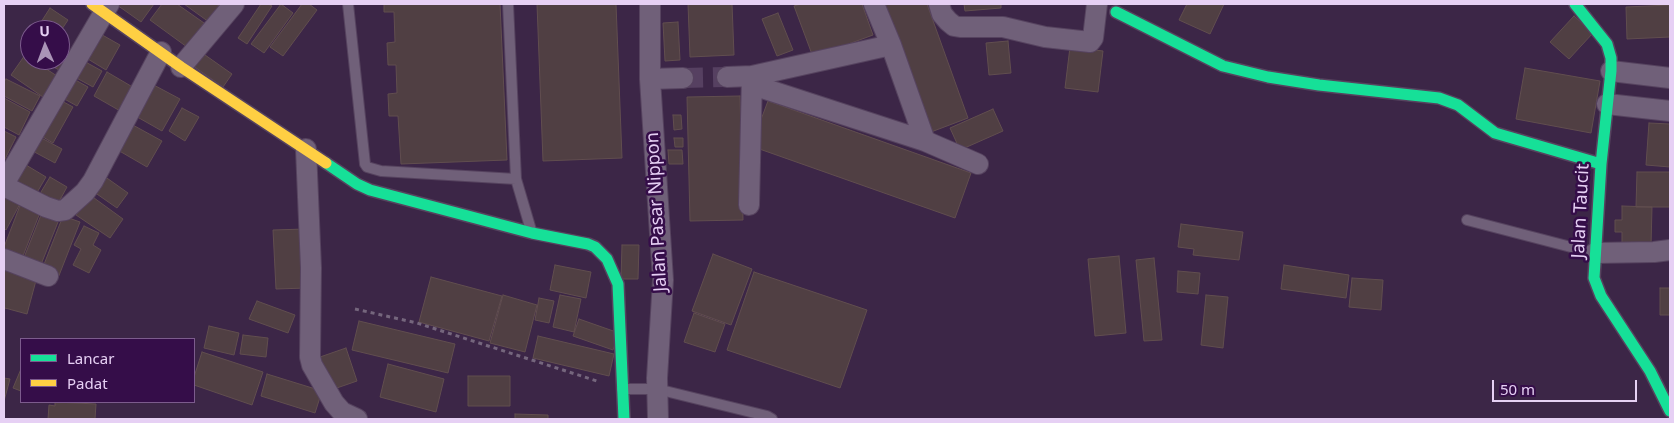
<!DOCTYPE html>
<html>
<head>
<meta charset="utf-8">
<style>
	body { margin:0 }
	#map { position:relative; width:1674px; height:423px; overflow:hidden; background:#3c2647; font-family:"Noto Sans",sans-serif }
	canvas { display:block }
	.frame { position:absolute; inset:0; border:5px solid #e6d0f4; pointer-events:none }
	.legend { position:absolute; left:20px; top:338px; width:175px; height:65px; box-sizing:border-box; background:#350d49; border:1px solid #7c5b8d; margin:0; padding:6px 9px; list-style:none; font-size:15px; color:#e6d0f4 }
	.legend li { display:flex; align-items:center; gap:10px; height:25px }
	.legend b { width:25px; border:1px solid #7c5b8d }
	.north { position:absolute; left:20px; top:20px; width:50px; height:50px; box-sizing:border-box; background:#350d49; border:1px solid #7c5b8d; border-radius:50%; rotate:358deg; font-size:14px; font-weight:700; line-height:20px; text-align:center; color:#e6d0f4 }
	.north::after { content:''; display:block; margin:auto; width:18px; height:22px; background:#aa94b7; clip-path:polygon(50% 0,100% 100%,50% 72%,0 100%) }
	.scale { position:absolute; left:1492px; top:380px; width:145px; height:22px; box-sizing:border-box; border:2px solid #e6d0f4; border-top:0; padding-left:6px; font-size:15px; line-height:18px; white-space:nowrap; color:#e6d0f4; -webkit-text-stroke:4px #350d49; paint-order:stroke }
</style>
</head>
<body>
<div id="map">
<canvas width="1674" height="423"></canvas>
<div class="frame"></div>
<ul class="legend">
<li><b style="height:6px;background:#16e098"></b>Lancar</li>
<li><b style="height:6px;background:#ffcf43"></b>Padat</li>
</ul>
<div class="north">U</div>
<div class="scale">50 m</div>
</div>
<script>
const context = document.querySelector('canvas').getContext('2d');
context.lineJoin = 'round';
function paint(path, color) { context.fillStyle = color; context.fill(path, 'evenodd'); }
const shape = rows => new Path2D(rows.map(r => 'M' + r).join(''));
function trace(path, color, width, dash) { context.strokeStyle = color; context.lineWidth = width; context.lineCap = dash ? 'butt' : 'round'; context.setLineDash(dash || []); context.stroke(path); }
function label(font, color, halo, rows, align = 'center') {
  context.font = font + ' "Noto Sans",sans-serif'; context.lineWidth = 5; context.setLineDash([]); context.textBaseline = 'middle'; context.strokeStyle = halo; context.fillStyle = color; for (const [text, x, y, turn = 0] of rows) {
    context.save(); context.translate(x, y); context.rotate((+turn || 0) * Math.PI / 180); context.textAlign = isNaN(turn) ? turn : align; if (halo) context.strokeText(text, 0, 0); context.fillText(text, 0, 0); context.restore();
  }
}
const building = shape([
	[118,4,154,4,141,22,117,5,118,4],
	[162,4,177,4,204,23,187,47,150,20,162,4],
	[184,4,216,4,221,7,209,22,184,4],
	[261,4,268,4,272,6,247,44,238,38,261,4],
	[281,4,293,13,264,53,251,44,281,4],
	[302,4,309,4,317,10,283,56,270,47,302,4],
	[384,4,500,4,507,160,401,164,398,116,389,116,388,94,397,93,396,65,388,65,387,43,395,42,394,12,384,12,384,4],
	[537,4,616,4,622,158,543,161,537,4],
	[688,4,732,4,734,55,690,57,688,4],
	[801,4,862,4,873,35,813,57,794,6,801,4],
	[885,4,927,4,968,118,931,132,885,4],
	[964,4,1001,4,1001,8,965,11,964,4],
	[1187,4,1224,4,1210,34,1179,20,1187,4],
	[1670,5,1670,37,1627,39,1626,7,1670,5],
	[50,8,68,20,60,32,60,30,36,30,50,8],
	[778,13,793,50,777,56,762,19,778,13],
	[1574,16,1593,33,1569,59,1550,42,1574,16],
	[678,22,680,60,665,61,663,23,678,22],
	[97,32,120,45,106,70,83,56,97,32],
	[1008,41,1011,73,989,75,986,43,1008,41],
	[1070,47,1103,51,1098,92,1065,88,1070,47],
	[198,50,232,74,223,87,189,63,198,50],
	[60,51,68,55,59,70,41,60,60,60,60,51],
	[25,55,57,76,43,97,11,75,25,55],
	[80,59,102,71,93,87,71,75,80,59],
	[1525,68,1600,81,1591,133,1516,119,1525,68],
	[107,72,136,89,122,112,94,96,107,72],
	[70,77,88,87,77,106,59,96,70,77],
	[6,79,40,96,32,111,4,96,4,82,6,79],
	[150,83,180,99,162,131,132,114,150,83],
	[740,96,743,220,690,221,687,97,740,96],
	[4,98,30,112,19,135,4,127,4,98],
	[58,99,73,107,53,143,38,134,58,99],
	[768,101,971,173,955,218,751,146,768,101],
	[182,108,199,117,185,141,169,131,182,108],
	[993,109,1003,131,960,150,950,128,993,109],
	[673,115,681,115,682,129,674,130,673,115],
	[1649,123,1670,124,1670,167,1646,165,1649,123],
	[131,124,162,141,147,167,116,149,131,124],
	[4,131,16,137,4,161,4,131],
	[34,134,62,149,55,163,27,148,34,134],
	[674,138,683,138,683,147,675,147,674,138],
	[668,150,682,150,683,164,669,164,668,150],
	[21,162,46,177,35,196,9,182,21,162],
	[1637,172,1670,172,1670,207,1636,207,1637,172],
	[104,176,128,193,117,208,94,192,104,176],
	[50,177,67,187,56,207,38,197,50,177],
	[6,192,22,200,6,230,4,228,4,197,6,192],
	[90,195,123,219,110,238,76,215,90,195],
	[21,203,41,210,21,261,4,254,4,247,21,203],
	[1622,206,1652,207,1651,246,1622,245,1622,232,1615,232,1615,220,1622,220,1622,206],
	[43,210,60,217,40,267,23,260,43,210],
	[63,216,80,222,58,278,41,272,63,216],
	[1181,224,1243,232,1239,260,1193,255,1194,249,1178,247,1181,224],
	[84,226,99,233,93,245,101,250,89,273,73,265,81,249,74,245,84,226],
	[305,229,307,288,276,289,273,230,305,229],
	[622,245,639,245,638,279,621,279,622,245],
	[713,254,752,269,731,325,692,311,713,254],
	[1119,256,1126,333,1095,336,1088,259,1119,256],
	[1154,258,1162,340,1144,341,1136,260,1154,258],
	[4,264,38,273,27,314,5,308,4,312,4,264],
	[555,265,591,272,586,298,550,290,555,265],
	[1284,265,1349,275,1346,298,1281,289,1284,265],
	[1178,271,1200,273,1198,294,1177,292,1178,271],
	[754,272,867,310,840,388,727,350,754,272],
	[431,277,502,296,489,341,419,322,431,277],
	[1352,278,1383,280,1381,310,1349,307,1352,278],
	[1660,288,1670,288,1670,315,1660,315,1660,288],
	[503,295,537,305,525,352,490,343,503,295],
	[560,295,581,299,574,332,553,327,560,295],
	[1206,295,1228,297,1223,348,1201,345,1206,295],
	[539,298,554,301,549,323,535,320,539,298],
	[257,301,295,315,288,333,249,319,257,301],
	[694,313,725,324,715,352,684,342,694,313],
	[579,319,619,333,613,350,573,336,579,319],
	[359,321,455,344,448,373,352,350,359,321],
	[209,326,239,333,234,355,204,348,209,326],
	[243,335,268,338,266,357,240,354,243,335],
	[538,336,614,354,609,376,533,358,538,336],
	[346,348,357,381,331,390,320,357,346,348],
	[202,352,263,372,252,405,194,385,194,377,202,352],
	[388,364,444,379,436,412,380,397,388,364],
	[21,369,21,391,13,388,21,369],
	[267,374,322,391,315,413,261,396,267,374],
	[468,376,510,376,510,406,468,406,468,376],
	[4,378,10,379,4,401,4,378],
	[55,402,96,404,95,419,48,419,49,405,55,406,55,402],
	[515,414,548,415,548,419,515,419,515,414]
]);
const streetTunnel = shape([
	[683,78,727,77]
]);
const path = shape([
	[355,309,417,323,600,382]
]);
const lane = shape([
	[348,4,365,164,367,167,381,171,516,179],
	[508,4,516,179,531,230],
	[1467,220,1594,253],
	[622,389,657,389,767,416,772,419]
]);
const street = shape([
	[650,4,650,79,663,280,657,378,658,419],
	[939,4,942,14,948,21,954,26,960,27,1003,27,1045,37,1090,42,1093,38,1097,4],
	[891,45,925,141],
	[181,67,234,4],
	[1611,71,1670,78],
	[727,77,752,76,891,45,874,4],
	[650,79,683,78],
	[753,85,925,141,978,164],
	[1607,104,1670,111],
	[306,149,311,268,310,357,312,365,334,403,342,412,357,419],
	[4,184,109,4],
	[4,186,46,207,58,211,65,210,85,192,93,181,161,52],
	[749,205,752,76],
	[1595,253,1654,252,1670,250],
	[4,259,48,276]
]);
const fast = shape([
	[1575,4,1607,44,1611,58,1611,71,1601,164,1594,278,1601,296,1650,371,1670,411],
	[1116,12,1223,66,1268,77,1319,85,1439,98,1458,105,1495,133,1601,164],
	[326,163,357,184,370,190,532,233,588,244,595,247,607,259,618,284,624,419]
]);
const slow = shape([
	[92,4,181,67,326,163]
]);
const streetNames = [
	["Jalan Taucit",1581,211,-87],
	["Jalan Pasar Nippon",657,212,-93]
];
paint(building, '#503f43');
trace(building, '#614e4f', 1);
trace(streetTunnel, '#564061', 20, [20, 10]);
trace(lane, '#56435f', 12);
trace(street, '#56435f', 22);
trace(fast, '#56435f', 14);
trace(slow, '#56435f', 14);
trace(path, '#75667d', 3, [4, 4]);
trace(lane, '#706079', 10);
trace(street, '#706079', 20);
trace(fast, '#16e098', 11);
trace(slow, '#ffcf43', 11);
label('18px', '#e6d0f4', '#350d49', streetNames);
</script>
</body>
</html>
